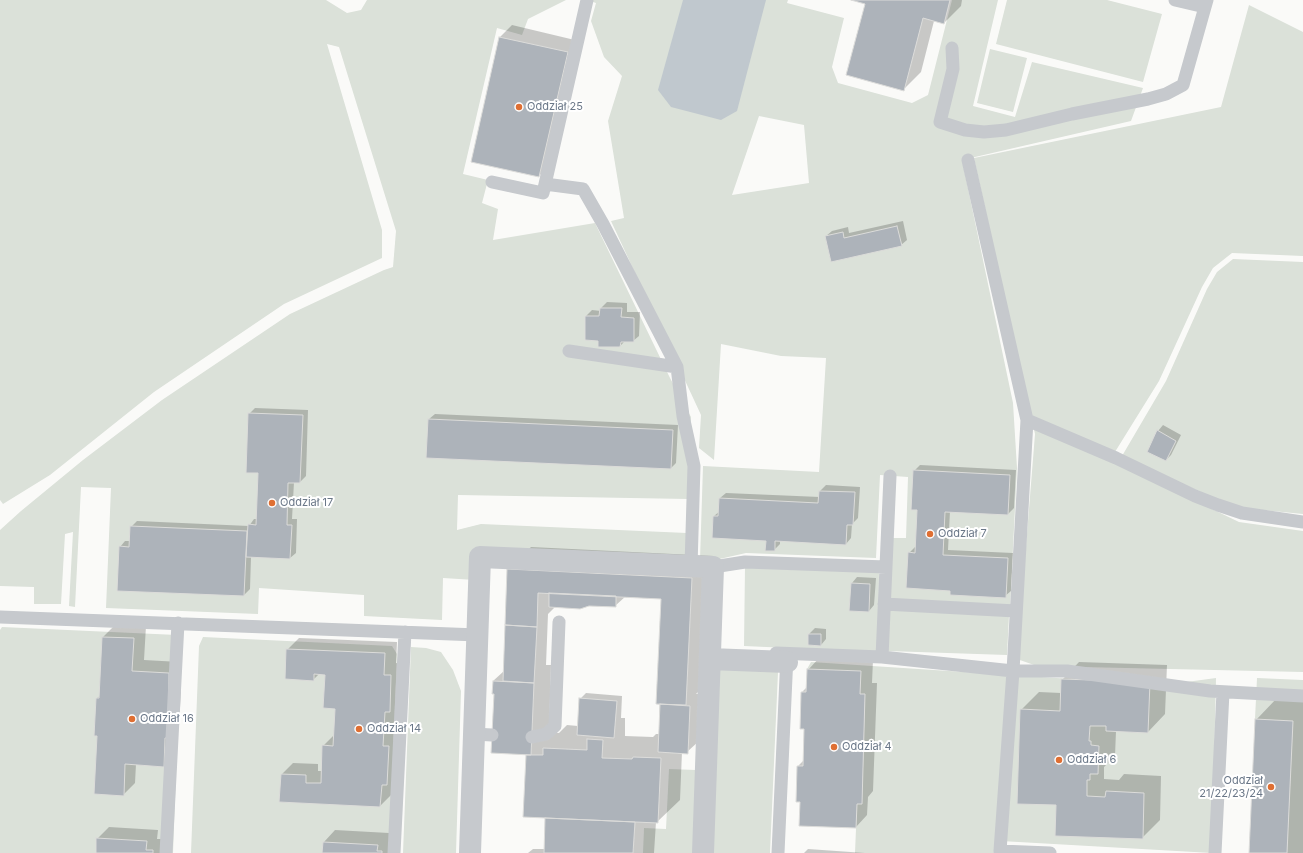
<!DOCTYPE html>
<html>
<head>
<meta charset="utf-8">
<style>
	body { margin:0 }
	canvas { display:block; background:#fafaf8 }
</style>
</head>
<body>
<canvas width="1303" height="853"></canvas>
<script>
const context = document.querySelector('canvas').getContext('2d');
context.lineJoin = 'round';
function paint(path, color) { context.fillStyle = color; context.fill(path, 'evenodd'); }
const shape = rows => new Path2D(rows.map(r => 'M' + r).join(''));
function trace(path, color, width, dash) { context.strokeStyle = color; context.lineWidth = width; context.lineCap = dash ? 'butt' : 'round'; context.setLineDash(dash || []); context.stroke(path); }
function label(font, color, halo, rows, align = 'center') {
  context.font = font + ' Inter,sans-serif'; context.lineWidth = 4; context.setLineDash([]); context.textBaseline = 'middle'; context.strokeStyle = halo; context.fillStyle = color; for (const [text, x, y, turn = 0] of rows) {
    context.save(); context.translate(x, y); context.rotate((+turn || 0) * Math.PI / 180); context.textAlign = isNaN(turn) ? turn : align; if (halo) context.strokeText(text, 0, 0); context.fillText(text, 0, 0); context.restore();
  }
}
const green = shape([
	[0,0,326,0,347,13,361,10,367,0,566,0,528,19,522,35,497,28,463,174,488,180,482,203,498,209,493,240,595,223,670,378,691,417,688,499,458,495,457,530,481,524,687,533,687,559,476,548,475,580,443,578,442,620,364,616,364,595,259,588,258,614,106,608,111,488,81,487,75,607,69,606,73,532,65,534,61,604,34,604,34,587,0,586,0,530,21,511,83,460,162,400,290,314,384,270,393,267,396,231,339,47,327,44,382,230,382,258,284,304,154,392,50,475,3,504,0,500],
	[587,0,788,0,787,3,844,18,832,67,838,83,912,103,928,95,952,0,998,0,973,106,1015,117,1032,62,1143,88,1131,121,962,160,1013,403,1017,468,1010,607,888,601,892,538,906,538,908,477,880,475,876,558,746,553,715,560,700,560,703,466,819,472,826,358,781,356,721,344,714,460,699,448,701,415,611,221,624,218,608,121,622,76,604,57,591,21,596,3],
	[759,116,804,125,809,183,732,195],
	[1007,0,1107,0,1162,14,1143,82,996,44],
	[1249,5,1303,32,1303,256,1232,253,1213,268,1202,287,1159,381,1110,460,1239,522,1303,531,1303,672,1037,666,1017,659,1035,434,974,158,1221,107],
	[990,49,1027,58,1013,112,977,103],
	[1233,259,1303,262,1303,514,1242,508,1216,499,1122,456,1166,381,1207,289,1217,272],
	[745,567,879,571,878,652,744,646],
	[890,608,1009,615,1007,655,888,651],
	[2,627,177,635,181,640,173,853,0,853,0,630],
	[203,637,392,646,397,654,389,853,191,853,199,646],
	[411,647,426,648,441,652,453,670,461,691,456,853,403,853],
	[811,662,1164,685,1216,678,1212,853,1001,841,1000,853,855,853,857,804,862,804,865,695,860,694,861,672,807,669],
	[718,669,778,672,770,853,710,853],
	[1257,678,1303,680,1303,853,1287,853,1293,721,1255,719],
	[669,769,696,770,693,853,643,853,644,828,666,829]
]);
const water = shape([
	[683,0,766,0,737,111,721,120,671,107,658,90]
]);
const shadow = shape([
	[855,0,962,0,961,6,944,23,934,21,921,72,903,90,866,3],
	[512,25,579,41,551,164,539,176,472,161,500,37],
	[903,221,907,240,901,245,826,236,832,231,848,227,849,233],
	[607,302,627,303,627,312,640,312,639,336,633,341,625,341,620,346,599,340,586,316,592,310,601,311,601,308],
	[255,408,308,410,306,476,300,482,294,482,292,519,297,519,296,553,290,558,251,557,250,589,244,595,120,547,125,541,130,541,131,527,137,521,249,526,254,519,257,519,259,472,249,414],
	[435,414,678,425,676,463,671,468,429,419],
	[1163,425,1181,435,1171,455,1166,460,1158,431],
	[920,465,1016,470,1014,508,1008,514,950,511,948,550,1013,553,1011,591,1005,596,951,590,909,553,915,547,916,547,918,509,914,471],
	[826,485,860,487,858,518,852,524,851,538,846,544,780,541,780,544,774,550,767,540,714,516,720,511,720,498,726,493,820,497,820,491],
	[531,547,714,556,708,682,696,694,701,694,699,741,687,752,682,752,680,800,657,822,656,822,654,853,528,853,533,849,545,849,546,817,524,816,527,754,495,692,493,681,504,671,508,570],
	[626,596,662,598,659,734,656,734,653,737,625,736,625,718,621,718,622,696,586,693,580,699,578,726,567,725,559,733,549,732,551,665,546,665,548,614,555,607,589,605,615,606],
	[857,577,876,578,874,605,869,611,850,610,852,583],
	[115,625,146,626,144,660,180,662,179,690,181,690,179,726,177,728,175,754,163,766,136,764,135,783,123,795,98,735,97,698,100,696,103,637],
	[815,628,826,629,826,639,821,645,809,634],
	[299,638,397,642,396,663,403,664,392,794,380,806,280,802,282,774,293,763,318,764,318,771,322,771,323,746,335,734,336,708,326,674,320,673,313,680,287,650],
	[819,658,873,660,872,683,877,683,873,791,868,797,867,815,856,827,801,801,798,766,804,760,805,728,802,692,807,687,808,670],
	[1079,662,1167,665,1165,714,1148,732,1116,731,1115,756,1104,767,1104,779,1119,780,1124,774,1161,776,1160,820,1142,838,1057,804,1021,710,1039,692,1061,693,1062,680],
	[1278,697,1303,698,1303,853,1250,853,1256,720],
	[109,827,158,830,157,839,164,839,163,853,97,853,97,839],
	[335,830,389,833,393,853,323,853,324,842],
	[808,849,865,853,804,853]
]);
const building = shape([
	[851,0,950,0,944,24,923,18,904,91,846,75,865,4,851,0],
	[499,37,568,52,539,177,471,162,499,37],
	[897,226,902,246,831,262,825,236,843,232,844,238,897,226],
	[600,308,622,308,621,317,634,318,634,342,621,342,620,347,598,347,598,341,585,340,585,316,599,316,600,308],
	[248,413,303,415,300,483,288,483,287,525,292,525,290,559,246,557,248,524,256,525,258,473,246,473,248,413],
	[428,419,673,430,671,469,426,458,428,419],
	[1157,430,1176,441,1166,461,1147,452,1157,430],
	[913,470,1010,475,1008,515,945,512,943,555,1008,558,1006,598,950,595,950,591,906,588,908,552,915,553,917,510,911,510,913,470],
	[819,491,855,492,853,525,847,525,846,545,775,541,775,551,765,551,766,541,712,538,713,516,718,516,719,498,818,503,819,491],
	[130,526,247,531,244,596,117,591,119,546,129,547,130,526],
	[507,569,692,578,686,705,656,704,661,599,538,593,537,627,505,625,507,569],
	[851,583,870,584,869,612,849,611,851,583],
	[549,593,616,596,616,607,589,606,580,609,549,607,549,593],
	[505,625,537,627,534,683,503,681,505,625],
	[808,634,821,634,821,646,808,645,808,634],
	[102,637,134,638,132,671,169,673,168,738,165,738,164,767,125,764,124,796,94,794,97,736,94,736,96,698,99,698,102,637],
	[286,649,385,653,384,675,391,675,390,712,385,712,383,746,389,746,387,785,382,785,380,807,279,802,281,774,306,775,306,783,321,783,322,745,333,746,335,709,323,708,325,675,314,674,314,681,285,679,286,649],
	[807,669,861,671,860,694,865,694,862,804,857,804,856,828,799,826,800,802,796,802,797,766,803,766,804,729,800,729,801,692,806,692,807,669],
	[1061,679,1150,682,1148,733,1106,731,1106,726,1090,726,1089,741,1091,741,1091,745,1099,746,1098,774,1090,774,1090,780,1087,780,1087,796,1105,797,1106,791,1144,793,1143,839,1055,836,1056,805,1017,804,1020,709,1060,711,1061,679],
	[493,681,534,683,531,755,491,753,494,694,492,694,493,681],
	[579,698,617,701,614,738,577,735,579,698],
	[660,704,690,706,688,754,658,752,660,704],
	[1255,719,1293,721,1287,853,1249,853,1255,719],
	[587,739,603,740,602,758,632,759,633,757,661,758,658,823,523,817,526,755,543,755,543,748,587,750,587,739],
	[545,818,635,822,633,853,544,853,545,818],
	[96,838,147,841,146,850,153,850,153,853,96,853,96,838],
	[323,842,378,845,377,851,382,851,382,853,322,853,323,842]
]);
const service = shape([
	[1175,0,1205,7,1207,0],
	[952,48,953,69,940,122,965,130,984,132,1006,130,1072,114,1148,99,1166,94,1183,85,1205,7],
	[968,160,1027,420,1013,671,1000,851,1050,853],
	[492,182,543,193,587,0],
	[545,184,583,189,603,224,677,367,683,416,694,466,691,566],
	[569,351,677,367],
	[1027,420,1116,458,1195,496,1218,505,1242,513,1303,522],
	[713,567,745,562,886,567],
	[884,604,1016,611],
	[0,617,478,635],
	[776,653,882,657,1013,671,1067,671,1210,691,1303,696],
	[882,657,890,476],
	[474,734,492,735],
	[532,737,546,734,555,726,559,622],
	[166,853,178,623],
	[394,853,405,632],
	[778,853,787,655],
	[1215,853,1223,692]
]);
const minor = shape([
	[710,659,787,662],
	[470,853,480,557,713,567,703,853]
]);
const markers = [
	[519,107,4,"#df6f33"],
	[272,503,4,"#df6f33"],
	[930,534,4,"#df6f33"],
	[132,719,4,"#df6f33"],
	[359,729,4,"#df6f33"],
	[834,747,4,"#df6f33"],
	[1059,760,4,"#df6f33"],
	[1271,787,4,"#df6f33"]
];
const poiNames = [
	["Oddział 25",527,107],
	["Oddział 17",280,503],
	["Oddział 7",938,534],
	["Oddział 16",140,719],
	["Oddział 14",367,729],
	["Oddział 4",842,747],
	["Oddział 6",1067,760],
	["Oddział",1263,781,"right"],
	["21/22/23/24",1263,794,"right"]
];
paint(green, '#dbe1d9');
paint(water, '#c0c8ce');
paint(shadow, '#0003');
paint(building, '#adb3ba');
trace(building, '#dcdcda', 1);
trace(service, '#c6c9cd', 13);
trace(minor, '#c6c9cd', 22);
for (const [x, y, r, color] of markers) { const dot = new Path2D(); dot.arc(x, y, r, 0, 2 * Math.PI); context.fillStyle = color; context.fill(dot); trace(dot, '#fff', 1.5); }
label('11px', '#6a7788', '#fff', poiNames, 'left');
</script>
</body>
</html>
